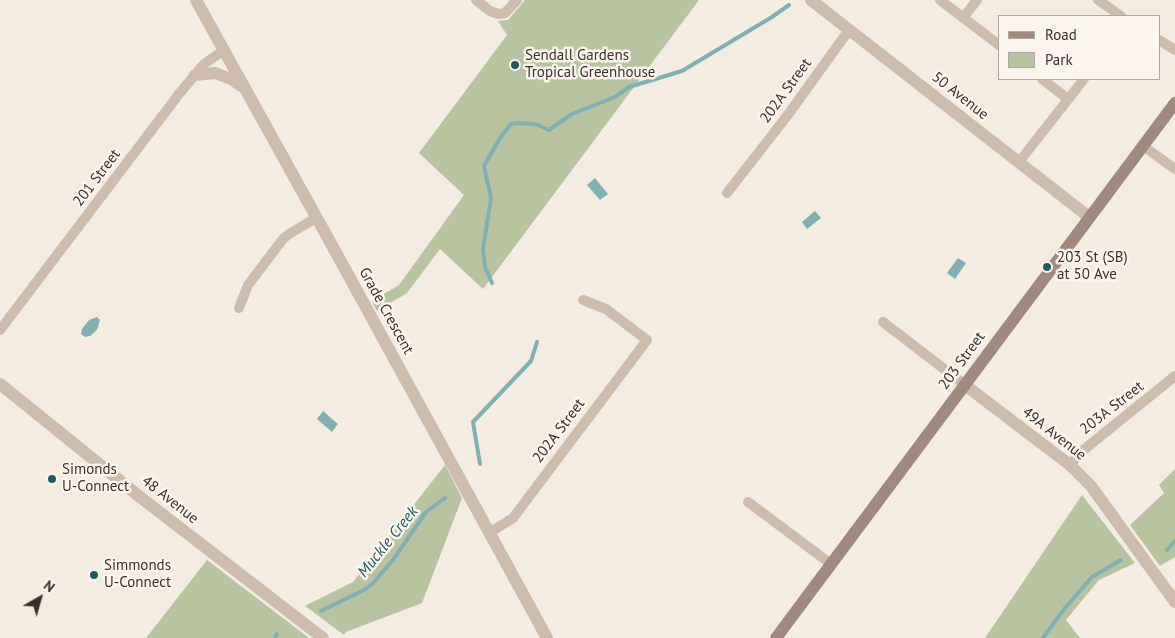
<!DOCTYPE html>
<html>
<head>
<meta charset="utf-8">
<style>
	body { margin:0 }
	#map { position:relative; width:1175px; height:638px; overflow:hidden; background:#f4ebe1; font-family:"PT Sans",sans-serif }
	canvas { display:block }
	.legend { position:absolute; left:998px; top:15px; width:162px; height:65px; box-sizing:border-box; background:#fbf5ee; border:1px solid #aea6a0; margin:0; padding:6px 9px; list-style:none; font-size:15px; color:#3b302b }
	.legend li { display:flex; align-items:center; gap:10px; height:25px }
	.legend b { width:25px; border:1px solid #aea6a0 }
	.north { position:absolute; left:15px; top:573px; width:50px; height:50px; -webkit-text-stroke:4px #fbf5ee; paint-order:stroke; rotate:38deg; font-size:14px; font-weight:700; line-height:20px; text-align:center; color:#3b302b }
	.north::after { content:''; display:block; margin:auto; width:18px; height:22px; background:#3b302b; clip-path:polygon(50% 0,100% 100%,50% 72%,0 100%) }
</style>
</head>
<body>
<div id="map">
<canvas width="1175" height="638"></canvas>
<ul class="legend">
<li><b style="height:6px;background:#a18a7d"></b>Road</li>
<li><b style="height:14px;background:#b8c4a0"></b>Park</li>
</ul>
<div class="north">N</div>
</div>
<script>
const context = document.querySelector('canvas').getContext('2d');
context.lineJoin = 'round';
function paint(path, color) { context.fillStyle = color; context.fill(path, 'evenodd'); }
const shape = rows => new Path2D(rows.map(r => 'M' + r).join(''));
function trace(path, color, width, dash) { context.strokeStyle = color; context.lineWidth = width; context.lineCap = dash ? 'butt' : 'round'; context.setLineDash(dash || []); context.stroke(path); }
function label(font, color, halo, rows, align = 'center') {
  context.font = font + ' "PT Sans",sans-serif'; context.lineWidth = 5; context.setLineDash([]); context.textBaseline = 'middle'; context.strokeStyle = halo; context.fillStyle = color; for (const [text, x, y, turn = 0] of rows) {
    context.save(); context.translate(x, y); context.rotate((+turn || 0) * Math.PI / 180); context.textAlign = isNaN(turn) ? turn : align; if (halo) context.strokeText(text, 0, 0); context.fillText(text, 0, 0); context.restore();
  }
}
const green = shape([
	[525,0,699,0,483,289,440,249,407,293,377,311,372,301,399,285,464,195,419,153,507,35,498,21,508,20],
	[445,465,462,498,422,603,346,632,344,635,305,606,353,582],
	[1175,469,1175,557,1160,566,1130,525,1164,493,1159,485],
	[1082,495,1135,563,1099,580,1066,620,1080,638,985,638],
	[207,560,309,638,146,638]
]);
const water = shape([
	[595,178,608,194,600,200,587,185],
	[815,211,821,218,807,229,802,222],
	[958,258,966,263,955,279,947,273],
	[97,317,100,320,97,330,90,336,85,337,81,334,82,329,89,320],
	[323,411,338,424,332,432,317,419]
]);
const stream = shape([
	[492,283,485,267,483,249,491,198,484,166,500,138,511,124,517,123,535,124,549,130,572,114,615,97,629,87,682,71,772,17,789,5],
	[480,464,473,422,531,361,537,342],
	[1167,550,1175,541],
	[321,611,364,590,373,583,393,560,426,512,445,498],
	[275,638,277,634],
	[1043,638,1065,608,1092,577,1121,560]
]);
const minor = shape([
	[476,0,490,11,498,14,505,13,517,0],
	[940,0,999,45],
	[1098,0,1121,16],
	[963,18,977,0],
	[1159,40,1175,50],
	[1042,79,1068,99],
	[1143,146,1175,169],
	[1019,162,1084,79],
	[727,193,787,116,849,30],
	[239,308,248,285,283,239,289,234,316,218],
	[883,322,965,385],
	[0,330,179,94,204,64,224,50],
	[1070,465,1081,452,1175,376],
	[748,502,831,564],
	[489,533,513,518,647,340,606,309,583,300]
]);
const tertiary = shape([
	[196,0,334,249,547,638],
	[811,0,1089,217],
	[195,75,215,73,231,79,243,87],
	[0,384,140,497,323,638],
	[965,385,1070,465,1091,486,1175,602]
]);
const secondary = shape([
	[776,638,1175,103]
]);
const markers = [
	[515,65,5,"#1f5a5e"],
	[1047,267,5,"#1f5a5e"],
	[52,479,5,"#1f5a5e"],
	[94,575,5,"#1f5a5e"]
];
const poiNames = [
	["Sendall Gardens",525,56],
	["Tropical Greenhouse",525,73],
	["203 St (SB)",1057,258],
	["at 50 Ave",1057,275],
	["Simonds",62,470],
	["U-Connect",62,487],
	["Simmonds",104,566],
	["U-Connect",104,583]
];
const streetNames = [
	["202A Street",786,91,-54],
	["50 Avenue",960,96,38],
	["201 Street",97,178,-53],
	["Grade Crescent",386,311,61],
	["203 Street",962,361,-54],
	["203A Street",1112,408,-38],
	["202A Street",559,431,-53],
	["49A Avenue",1054,434,38],
	["48 Avenue",170,500,38]
];
const waterNames = [
	["Muckle Creek",388,542,-51]
];
paint(green, '#b8c4a0');
paint(water, '#7fb0b2');
trace(stream, '#7fb0b2', 4);
trace(minor, '#cdbbac', 10);
trace(tertiary, '#cdbbac', 12);
trace(secondary, '#a18a7d', 12);
for (const [x, y, r, color] of markers) { const dot = new Path2D(); dot.arc(x, y, r, 0, 2 * Math.PI); context.fillStyle = color; context.fill(dot); trace(dot, '#fbf5ee', 2); }
label('15px', '#3b302b', '#fbf5ee', poiNames, 'left');
label('15px', '#3b302b', '#fbf5ee', streetNames);
label('italic 16px', '#1f5a5e', '#fbf5ee', waterNames);
</script>
</body>
</html>
